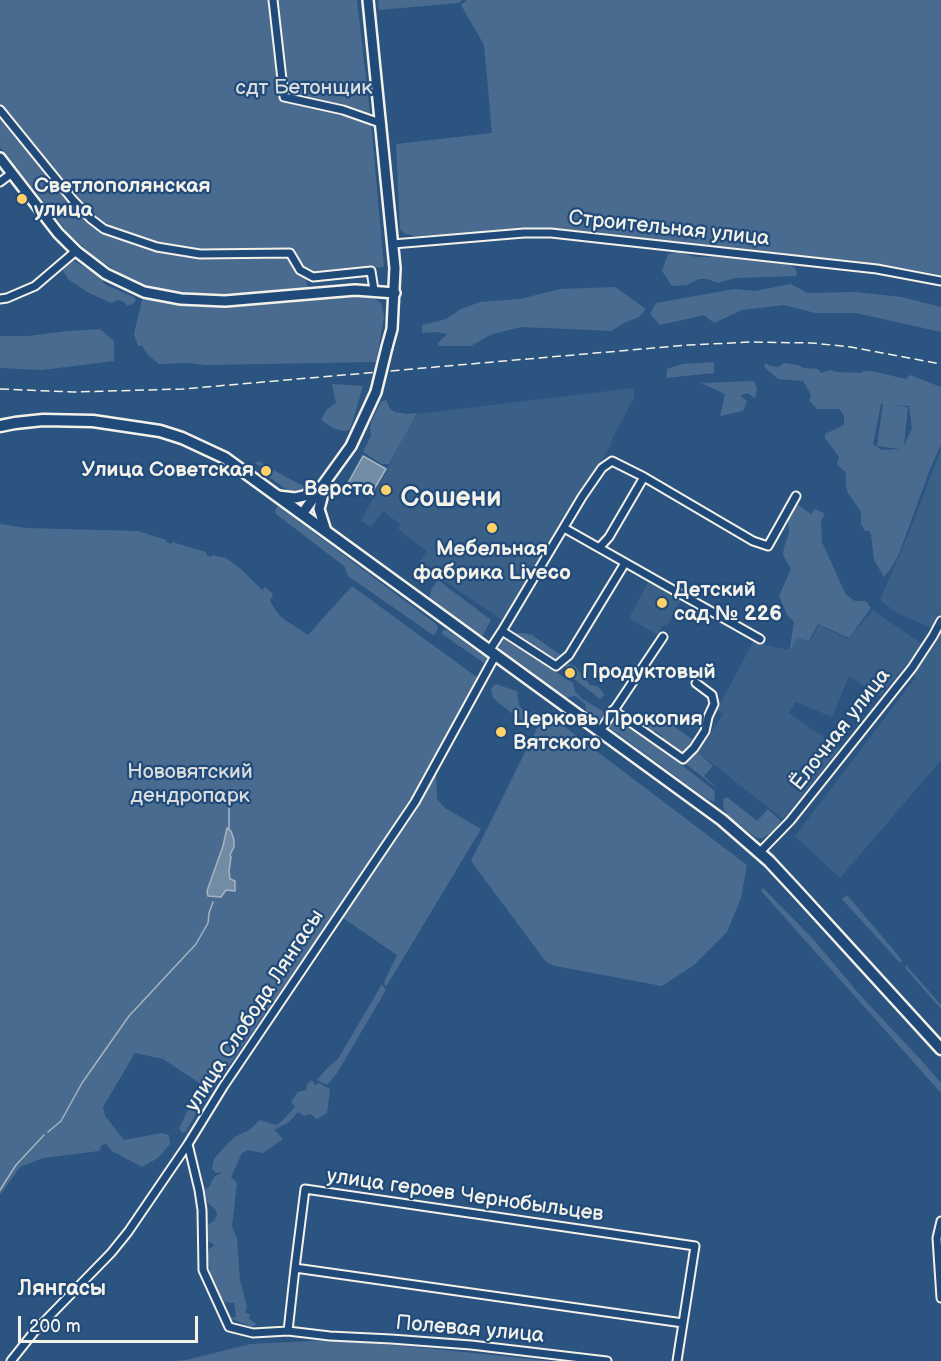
<!DOCTYPE html>
<html>
<head>
<meta charset="utf-8">
<style>
	body { margin:0 }
	#map { position:relative; width:941px; height:1361px; overflow:hidden; background:#2c5481; font-family:"Balsamiq Sans",sans-serif }
	canvas { display:block }
	.scale { position:absolute; left:18px; top:1316px; width:180px; height:27px; box-sizing:border-box; border:3px solid #f4f1e8; border-top:0; padding-left:8px; font-size:18px; line-height:21px; white-space:nowrap; color:#f4f1e8; -webkit-text-stroke:4px #1f4a7a; paint-order:stroke }
</style>
</head>
<body>
<div id="map">
<canvas width="941" height="1361"></canvas>
<div class="scale">200 m</div>
</div>
<script>
const context = document.querySelector('canvas').getContext('2d');
context.lineJoin = 'round';
function paint(path, color) { context.fillStyle = color; context.fill(path, 'evenodd'); }
const shape = rows => new Path2D(rows.map(r => 'M' + r).join(''));
function trace(path, color, width, dash) { context.strokeStyle = color; context.lineWidth = width; context.lineCap = dash ? 'butt' : 'round'; context.setLineDash(dash || []); context.stroke(path); }
function label(font, color, halo, rows, align = 'center') {
  context.font = font + ' "Balsamiq Sans",sans-serif'; context.lineWidth = 4.5; context.setLineDash([]); context.textBaseline = 'middle'; context.strokeStyle = halo; context.fillStyle = color; for (const [text, x, y, turn = 0] of rows) {
    context.save(); context.translate(x, y); context.rotate((+turn || 0) * Math.PI / 180); context.textAlign = isNaN(turn) ? turn : align; if (halo) context.strokeText(text, 0, 0); context.fillText(text, 0, 0); context.restore();
  }
}
const built = shape([
	[634,388,634,398,612,439,611,445,502,620,418,563,427,551,398,529,401,525,383,511,371,527,361,521,410,425,417,414],
	[941,449,941,760,840,878,795,836,916,677,913,675,917,666,939,633,932,628,897,613,880,600,909,533],
	[649,581,682,598,667,626,663,625,657,635,629,618],
	[873,610,923,645,880,696,849,676,832,717,796,702,788,713,840,748,783,819,698,752,723,714,717,710,754,640,766,645,788,650,797,637,810,642,819,625,848,639]
]);
const green = shape([
	[0,0,357,0,371,122,384,267,319,275,303,270,308,287,222,295,196,294,171,291,143,284,127,278,95,257,69,234,0,147],
	[378,0,462,0,459,3,379,10],
	[467,0,941,0,941,275,902,268,547,230,415,236,405,234,400,229,396,144,492,133,484,45,461,5],
	[678,252,696,257,716,257,790,265,796,269,797,276,735,278,718,283,707,279,699,279,687,285,672,286,662,271,668,254],
	[74,261,96,274,106,285,134,297,136,300,133,304,127,306,124,302,118,300,111,303,87,292,68,279,63,271,68,263],
	[791,284,807,293,855,292,902,297,941,307,941,332,856,313,815,313,784,305,742,310,714,323,704,315,660,325,650,314,656,303,734,289,755,291],
	[615,287,646,309,639,317,624,323,611,331,521,327,490,335,471,346,439,346,438,343,447,334,436,332,422,333,422,325,446,319,461,309,480,302,520,299,560,289],
	[143,296,167,302,202,306,358,296,375,299,381,303,384,317,376,362,207,365,187,363,159,364,148,355,142,346,138,346,134,334],
	[100,329,114,341,114,361,42,370,0,368,0,336,28,336,68,331],
	[714,362,714,373,666,378,667,369,682,364],
	[766,363,770,366,778,367,784,363,798,365,804,368,818,369,821,373,830,370,837,372,861,373,864,371,871,371,906,379,910,375,941,387,941,445,930,469,899,554,890,570,884,577,874,560,871,534,869,531,865,531,861,524,861,512,848,493,846,487,846,473,837,464,839,457,825,438,825,434,844,425,844,416,839,409,817,409,809,400,811,395,803,381,778,379,764,367],
	[881,404,883,404,877,446,900,449,882,450,873,444],
	[894,405,909,406,912,428,904,446,908,407],
	[754,381,757,389,755,398,747,393,740,396,747,401,743,411,720,416,725,394,701,383],
	[332,384,363,386,350,430,343,431,333,428,321,420,327,409,336,403],
	[386,400,390,409,395,412,407,414,417,413,389,464,382,464,363,452,371,436,370,427,372,420,381,402],
	[259,461,275,471,307,488,296,492,289,491,266,475,268,471,255,463],
	[797,504,811,514,815,509,825,514,821,521,822,542,846,595,855,601,866,601,871,608,849,638,818,624,809,641,797,638,792,648,790,648,794,622,787,615,779,596,791,569,783,555,784,547,789,533,788,520],
	[278,506,436,624,438,627,436,633,433,635,348,576,344,566,276,514,275,511],
	[0,524,26,528,138,531,166,540,166,542,171,544,172,542,206,552,206,555,212,557,212,555,226,558,241,569,262,590,265,587,273,594,270,601,276,611,282,618,308,635,352,586,478,678,412,796,367,865,410,803,392,831,212,1090,210,1090,186,1131,182,1133,179,1128,190,1106,204,1086,163,1059,135,1053,103,1107,105,1116,124,1140,162,1133,169,1135,170,1144,158,1158,142,1167,112,1151,106,1144,102,1145,99,1151,43,1158,20,1167,0,1195],
	[438,580,491,620,483,635,477,635,449,612,432,603,429,598,432,588],
	[443,630,447,630,487,658,486,661,484,663,442,634],
	[514,633,523,633,532,635,562,656,555,663,547,659,538,650,531,649,514,638],
	[502,637,573,683,575,691,581,698,604,712,604,717,600,722,595,720,587,715,585,704,575,696,566,698,505,653,497,646],
	[568,664,575,666,590,685,597,686,602,691,604,695,600,699,565,672,565,667],
	[495,684,517,691,519,706,529,714,534,711,538,716,530,728,493,698,491,689],
	[620,709,644,724,652,723,658,715,696,742,686,755,680,754,663,741,662,736,655,731,649,731,619,712],
	[545,712,747,865,741,898,727,932,694,965,662,986,555,966,546,962,471,861],
	[611,719,619,719,630,725,715,791,714,802,704,797,610,728,608,724],
	[698,752,713,766,704,776,719,790,686,764,686,758],
	[436,771,437,799,445,808,481,829,386,987,384,982,397,955,340,916,404,827],
	[727,797,757,821,768,809,781,821,773,831,763,838,757,838,731,819,724,810,723,799],
	[763,888,814,940,860,995,921,1060,941,1083,941,1093,761,891],
	[847,895,902,960,900,963,842,899],
	[906,965,941,1005,941,1009,905,968],
	[382,984,386,990,337,1073,327,1085,317,1080,328,1067,338,1059],
	[312,1080,315,1085,319,1083,330,1089,327,1113,317,1119,310,1114,304,1116,298,1112,289,1122,274,1130,283,1139,263,1153,248,1150,242,1153,231,1177,237,1183,232,1226,237,1239,240,1280,247,1307,245,1313,250,1314,249,1319,257,1324,252,1327,229,1318,236,1317,234,1303,224,1302,211,1278,208,1255,209,1249,215,1245,207,1241,207,1234,208,1225,214,1221,217,1215,216,1210,207,1202,204,1190,209,1187,214,1177,223,1172,216,1173,212,1169,214,1159,227,1144,235,1137,249,1130,260,1120,276,1125,281,1122,295,1107,291,1102,298,1092,306,1090,307,1084],
	[334,1340,425,1348,550,1361,174,1361,186,1360,250,1344]
]);
const water = shape([
	[363,456,386,469,370,496,348,483,363,456],
	[227,828,231,831,234,840,234,847,230,855,231,857,229,871,230,879,235,881,235,891,226,890,221,897,208,896,207,891,223,846,227,828]
]);
const stream = shape([
	[229,830,229,808,234,789],
	[48,1132,61,1121,82,1083,129,1016,196,944,208,923,209,913,213,902],
	[0,1190,16,1165,44,1135]
]);
const street = shape([
	[273,0,284,97,343,110,380,123],
	[0,110,73,200,91,219,104,229,157,247,200,254,290,253,300,270,313,277,371,271,374,290],
	[0,182,12,173],
	[393,244,524,233,551,233,877,269,941,281],
	[0,299,7,298,35,286,76,251],
	[564,528,760,639],
	[599,548,609,537,644,477],
	[502,631,582,497,602,468,612,461,644,477,753,541,768,546,796,496],
	[489,651,502,631,556,666,569,655,625,563],
	[613,710,683,759,694,748,705,731,708,717,714,704,712,695,696,683],
	[600,731,663,637],
	[759,853,790,821,912,668,933,636,941,621],
	[188,1144,199,1190,202,1210,203,1270,229,1327,253,1333,288,1331,330,1336,391,1339,471,1345,607,1361],
	[941,1221,937,1238,941,1298],
	[288,1331,295,1268],
	[11,1361,34,1332,111,1253,128,1232,188,1144,223,1087,415,802,495,656],
	[677,1361,683,1323,695,1246,305,1189,295,1268,683,1323]
]);
const secondary = shape([
	[368,0,395,268,392,329,387,347],
	[0,158,58,233,76,251,106,274,144,292,181,299,225,301,355,290,395,293],
	[324,490,319,509,326,531],
	[278,496,295,498,304,496,320,487],
	[302,514,351,446,376,392]
]);
const primary = shape([
	[0,426,15,423,43,420,93,421,160,431,182,438,225,458,722,820,769,861,795,889,941,1049]
]);
const rail = shape([
	[0,389,73,392,183,389,688,345,752,342,812,343,851,347,941,364]
]);
const secondaryBridge = shape([
	[376,392,387,347]
]);
const markers = [
	[22,199,6,"#ffd166"],
	[266,471,6,"#ffd166"],
	[386,490,6,"#ffd166"],
	[492,528,6,"#ffd166"],
	[662,603,6,"#ffd166"],
	[570,673,6,"#ffd166"],
	[501,732,6,"#ffd166"]
];
const parkNames = [
	["сдт Бетонщик",304,89],
	["Нововятский",190,773],
	["дендропарк",190,797]
];
const poiNames = [
	["Светлополянская",34,187],
	["улица",34,211],
	["Улица Советская",254,471,"right"],
	["Верста",374,490,"right"],
	["Мебельная",492,550,"center"],
	["фабрика Liveco",492,574,"center"],
	["Детский",674,591],
	["сад № 226",674,615],
	["Продуктовый",582,673],
	["Церковь Прокопия",513,720],
	["Вятского",513,744]
];
const streetNames = [
	["Строительная улица",669,229,6],
	["Ёлочная улица",841,730,-52],
	["улица Слобода Лянгасы",255,1011,-57],
	["улица героев Чернобыльцев",465,1196,8],
	["Полевая улица",470,1330,5]
];
const neighbourhoodNames = [
	["Лянгасы",62,1289]
];
const districtNames = [
	["Сошени",451,499]
];
paint(built, '#3b6088');
paint(green, '#496b90');
paint(water, '#738ca6');
trace(water, '#a7b4c0', 1.5);
trace(stream, '#a7b4c0', 1.5);
trace(street, '#f4f1e8', 11);
trace(secondary, '#f4f1e8', 14);
trace(primary, '#f4f1e8', 15);
trace(street, '#1f4a7a', 7);
trace(secondary, '#1f4a7a', 9);
trace(primary, '#1f4a7a', 10);
trace(rail, '#f4f1e8', 1.5, [9, 4.5]);
trace(secondaryBridge, '#f4f1e8', 14, []);
trace(secondaryBridge, '#1f4a7a', 9);
for (const [x, y, r, color] of markers) { const dot = new Path2D(); dot.arc(x, y, r, 0, 2 * Math.PI); context.fillStyle = color; context.fill(dot); trace(dot, '#1f4a7a', 2); }
label('21px', '#dadddb', '#1f4a7a', parkNames);
label('bold 21px', '#f4f1e8', '#1f4a7a', poiNames, 'left');
label('21px', '#f4f1e8', '#1f4a7a', streetNames);
label('bold 22px', '#f4f1e8', '#1f4a7a', neighbourhoodNames);
label('bold 27px', '#f4f1e8', '#1f4a7a', districtNames);
</script>
</body>
</html>
